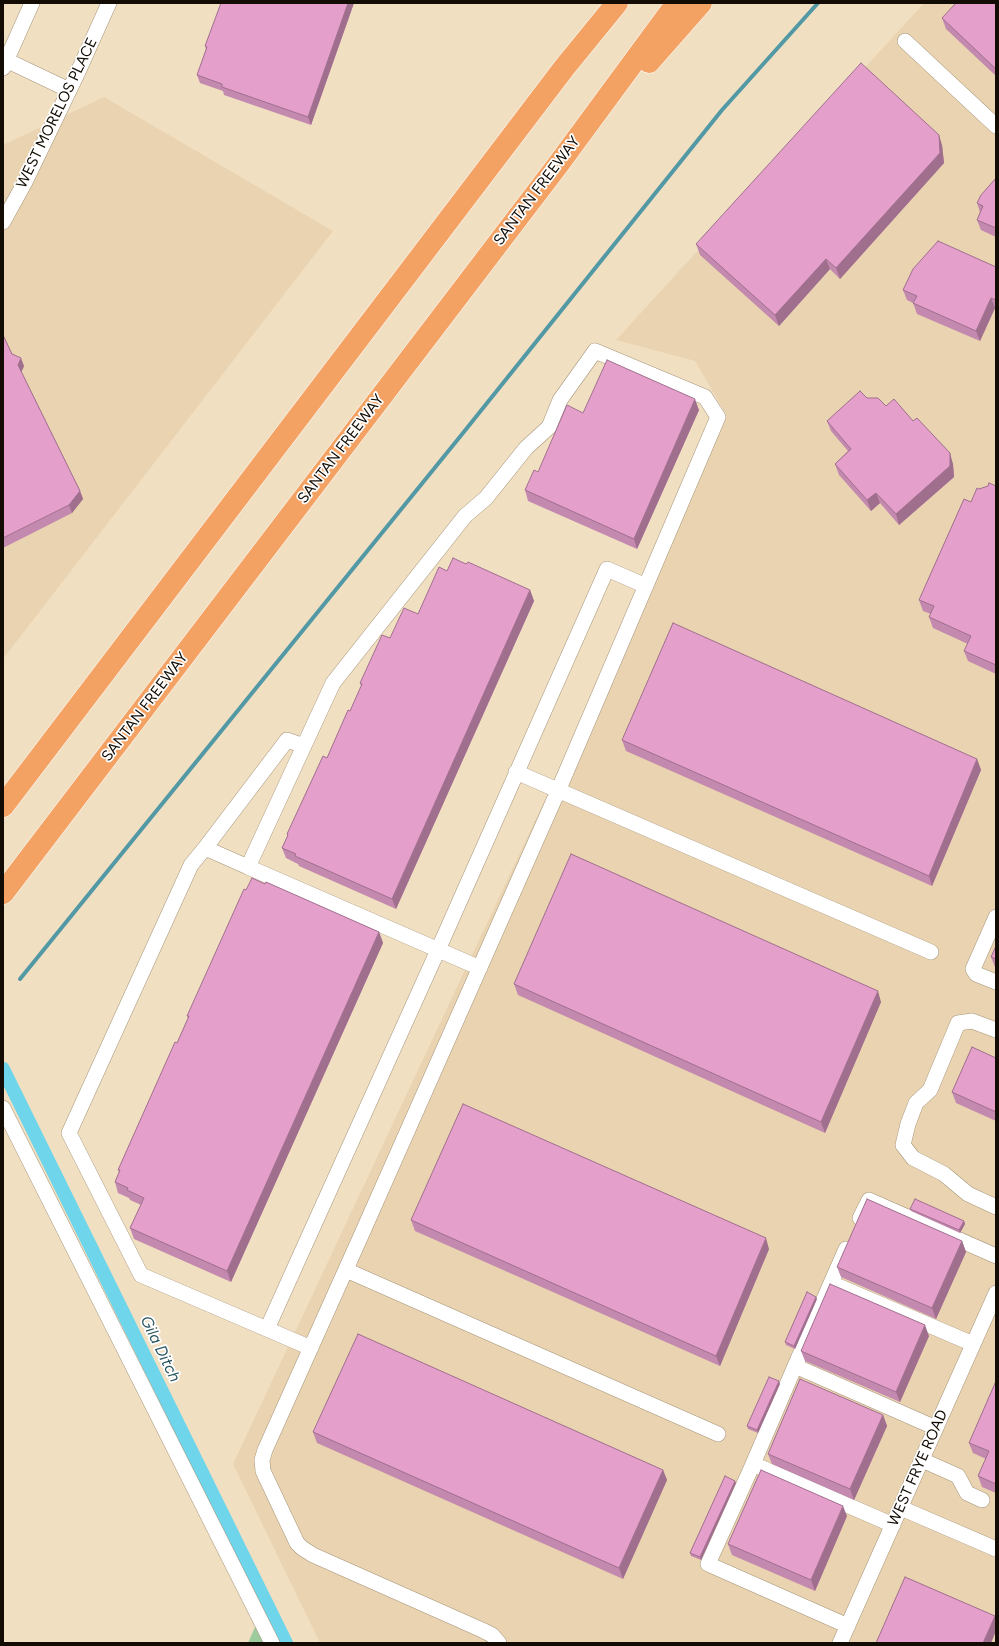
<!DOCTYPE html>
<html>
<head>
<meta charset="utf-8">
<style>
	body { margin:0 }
	#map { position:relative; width:999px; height:1646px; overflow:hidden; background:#f1dfc2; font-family:Figtree,sans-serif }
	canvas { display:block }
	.frame { position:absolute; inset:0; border:4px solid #120c04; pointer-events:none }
</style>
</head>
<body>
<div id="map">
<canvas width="999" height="1646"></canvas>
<div class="frame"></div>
</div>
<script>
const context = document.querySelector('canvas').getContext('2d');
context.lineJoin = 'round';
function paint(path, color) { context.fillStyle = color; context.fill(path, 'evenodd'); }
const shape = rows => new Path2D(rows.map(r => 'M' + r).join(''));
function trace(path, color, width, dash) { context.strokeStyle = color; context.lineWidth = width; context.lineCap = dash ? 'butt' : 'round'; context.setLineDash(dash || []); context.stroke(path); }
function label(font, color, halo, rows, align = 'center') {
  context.font = font + ' Figtree,sans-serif'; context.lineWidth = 3.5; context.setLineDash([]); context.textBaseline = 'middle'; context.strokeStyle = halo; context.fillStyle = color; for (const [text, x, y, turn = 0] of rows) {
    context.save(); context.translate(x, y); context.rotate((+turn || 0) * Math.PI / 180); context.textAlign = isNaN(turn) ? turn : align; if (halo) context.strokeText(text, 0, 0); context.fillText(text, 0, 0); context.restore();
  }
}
const built = shape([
	[924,3,996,3,996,1643,320,1643,233,1464,726,414,695,361,616,340],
	[104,97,333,231,3,659,3,145]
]);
const green = shape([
	[259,1618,272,1643,248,1643]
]);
const stream = shape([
	[20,979,463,433,722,110,818,3]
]);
const canal = shape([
	[3,1069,286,1643]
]);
const minor = shape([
	[905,41,996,126],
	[6,60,69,90],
	[3,68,32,3],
	[3,222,25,182,78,72,109,3],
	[516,772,931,952],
	[205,848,191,865,69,1133,141,1275,311,1348],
	[248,867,205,848,287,740,304,746],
	[996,917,973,969,976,974,996,982],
	[480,968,248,867,333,683,465,516,486,498,526,448,549,427,560,400,595,351,705,397,718,417,558,791,364,1229,265,1450,262,1460,263,1471,297,1543,302,1548,313,1555,482,1630,492,1635,499,1643],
	[996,1030,972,1021,958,1023,930,1090,916,1103,908,1124,903,1145,913,1158,944,1174,968,1194,996,1207],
	[3,1108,272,1643],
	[860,1218,869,1200,996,1256],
	[846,1249,831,1283,973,1344],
	[346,1270,718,1434],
	[831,1283,795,1366,936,1428],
	[267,1329,438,950,607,569,646,586],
	[795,1366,753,1464,893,1525],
	[922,1460,958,1476,967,1493,982,1500],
	[753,1464,708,1564,848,1626],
	[901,1508,996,1549],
	[840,1643,996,1293]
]);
const highway = shape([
	[649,62,701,3],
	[3,806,564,68,617,3],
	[3,893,557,166,677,3]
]);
const wall = shape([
	[354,3,311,125,224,95,223,91,200,83,197,75,206,49,205,46],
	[996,3,996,76,946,29,942,18],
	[942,145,944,163,840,279,830,269,779,326,700,255,696,244],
	[996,178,996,237,981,230,977,220,980,212,977,203],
	[996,267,996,309,995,308,980,341,917,314,913,303,907,300,903,290],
	[3,335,12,354,24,366,21,372,80,491,83,499,72,513,3,548],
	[867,398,886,406,913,421,953,464,954,477,899,525,880,503,871,511,839,475,835,464,848,451,831,431,827,421],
	[699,410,637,549,528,501,525,490,583,413],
	[996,486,996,674,968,661,964,651,968,644,933,628,929,617,931,614,923,611,919,600,971,502,979,489],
	[466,564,530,590,534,601,396,909,299,866,298,864,286,858,282,848,287,837,287,834,327,758,350,711,361,686,360,683,390,638,418,614,447,571],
	[622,740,977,759,981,770,932,886,626,751],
	[379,932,383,943,231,1282,134,1239,130,1228,141,1205,130,1200,129,1198,118,1193,115,1182,119,1172,118,1170,177,1043,188,1018,187,1016],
	[996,946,996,968,995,967,991,957],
	[514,984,881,1002,825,1133,518,995],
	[996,1058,996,1121,956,1103,952,1092],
	[910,1209,964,1221,965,1224,960,1233,911,1211],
	[411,1220,769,1249,720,1366,415,1231],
	[962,1241,966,1252,936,1319,841,1277,837,1267],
	[817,1299,795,1349,786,1345,785,1342],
	[929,1336,900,1402,805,1361,801,1351],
	[996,1381,996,1493,982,1487,978,1476,986,1459,973,1453,969,1443],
	[780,1384,758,1433,748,1429,747,1426],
	[883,1415,887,1426,854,1500,772,1464,768,1454],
	[313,1432,663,1470,667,1480,623,1579,317,1443],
	[736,1483,701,1560,691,1556,690,1553],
	[847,1516,815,1591,732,1555,728,1544]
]);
const shadedWall = shape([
	[348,3,354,3,311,125,308,117],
	[939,135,942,145,944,163,840,279,836,268],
	[826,259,830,269,779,326,775,315],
	[991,298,995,308,980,341,976,331],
	[21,358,24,366,21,373,18,365],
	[695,399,699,410,637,549,634,539],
	[950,453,953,464,954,477,899,525,896,514],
	[80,491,83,499,72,513,69,505],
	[876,493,880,503,871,511,867,500],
	[530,590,534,601,396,909,392,899],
	[977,759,981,770,932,886,929,876],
	[379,932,383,943,231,1282,227,1271],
	[878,991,881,1002,825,1133,821,1122],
	[964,1221,965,1224,960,1233,959,1230],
	[766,1238,769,1249,720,1366,716,1356],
	[962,1241,966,1252,936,1319,932,1308],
	[816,1297,817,1299,795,1349,794,1346],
	[925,1325,929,1336,900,1402,896,1392],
	[779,1381,780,1384,758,1433,757,1430],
	[883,1415,887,1426,854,1500,850,1489],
	[663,1470,667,1480,623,1579,619,1568],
	[735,1481,736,1483,701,1560,700,1557],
	[843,1506,847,1516,815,1591,811,1580],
	[995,1616,996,1620,996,1631,991,1643,983,1643]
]);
const building = shape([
	[221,3,348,3,308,117,222,87,222,84,197,75,207,47,205,46,221,3],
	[956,3,996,3,996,69,942,18,956,3],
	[861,63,939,135,940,153,836,268,826,259,775,315,696,244,861,63],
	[996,178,996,228,977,220,983,206,977,203,981,195,996,178],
	[938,241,996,267,996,300,991,298,976,331,913,303,917,296,903,290,913,269,938,241],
	[3,335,12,354,21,358,18,365,80,491,69,505,3,538,3,335],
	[607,360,695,399,634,539,525,490,534,470,538,472,567,405,583,413,607,360],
	[860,391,867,398,878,398,886,406,894,399,913,421,917,418,950,453,950,466,896,514,876,493,867,500,835,464,851,449,827,421,860,391],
	[989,483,996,486,996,665,964,651,971,636,929,617,934,606,919,600,964,499,971,502,977,488,979,489,988,486,989,483],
	[453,558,466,564,468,562,530,590,392,899,295,856,296,854,282,848,288,835,287,834,323,756,327,758,348,710,350,711,362,684,360,683,382,635,390,638,404,608,418,614,439,567,447,571,453,558],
	[673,623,977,759,929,876,622,740,673,623],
	[571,854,878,991,821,1122,514,984,571,854],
	[252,878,265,884,266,882,379,932,227,1271,130,1228,144,1198,127,1190,128,1188,115,1182,120,1170,118,1170,175,1042,177,1043,189,1016,187,1016,244,889,246,890,252,878],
	[996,946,996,959,991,957,996,946],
	[972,1047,996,1058,996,1112,952,1092,972,1047],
	[463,1104,766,1238,716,1356,411,1220,463,1104],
	[867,1199,962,1241,932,1308,837,1267,867,1199],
	[915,1199,964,1221,959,1230,910,1209,915,1199],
	[830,1284,925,1325,896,1392,801,1351,830,1284],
	[807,1292,816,1297,794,1346,785,1342,807,1292],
	[358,1334,663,1470,619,1568,313,1432,358,1334],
	[769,1377,779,1381,757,1430,747,1426,769,1377],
	[800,1379,883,1415,850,1489,768,1454,800,1379],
	[996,1381,996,1484,978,1476,989,1451,969,1443,996,1381],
	[761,1470,843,1506,811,1580,728,1544,761,1470],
	[725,1476,735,1481,700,1557,690,1553,725,1476],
	[905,1577,995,1616,983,1643,876,1643,905,1577]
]);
const streetNames = [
	["WEST MORELOS PLACE",57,113,-64],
	["SANTAN FREEWAY",537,191,-53],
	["SANTAN FREEWAY",341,449,-53],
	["SANTAN FREEWAY",145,707,-53],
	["WEST FRYE ROAD",918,1468,-66]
];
const waterNames = [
	["Gila Ditch",160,1349,64]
];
paint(built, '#ead3b0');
paint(green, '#9dcb9d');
trace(stream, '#5299a5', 4);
trace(canal, '#6ed5ea', 14);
trace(minor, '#a6957a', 16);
trace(highway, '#fff', 23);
trace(minor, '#fff', 15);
trace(highway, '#f4a263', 22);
paint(wall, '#c489af');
paint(shadedWall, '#a06f8e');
paint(building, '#e49fcb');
trace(building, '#a06f8e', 1);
label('15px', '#120c04', '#fff', streetNames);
label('italic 16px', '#27555e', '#fff', waterNames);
</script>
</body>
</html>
